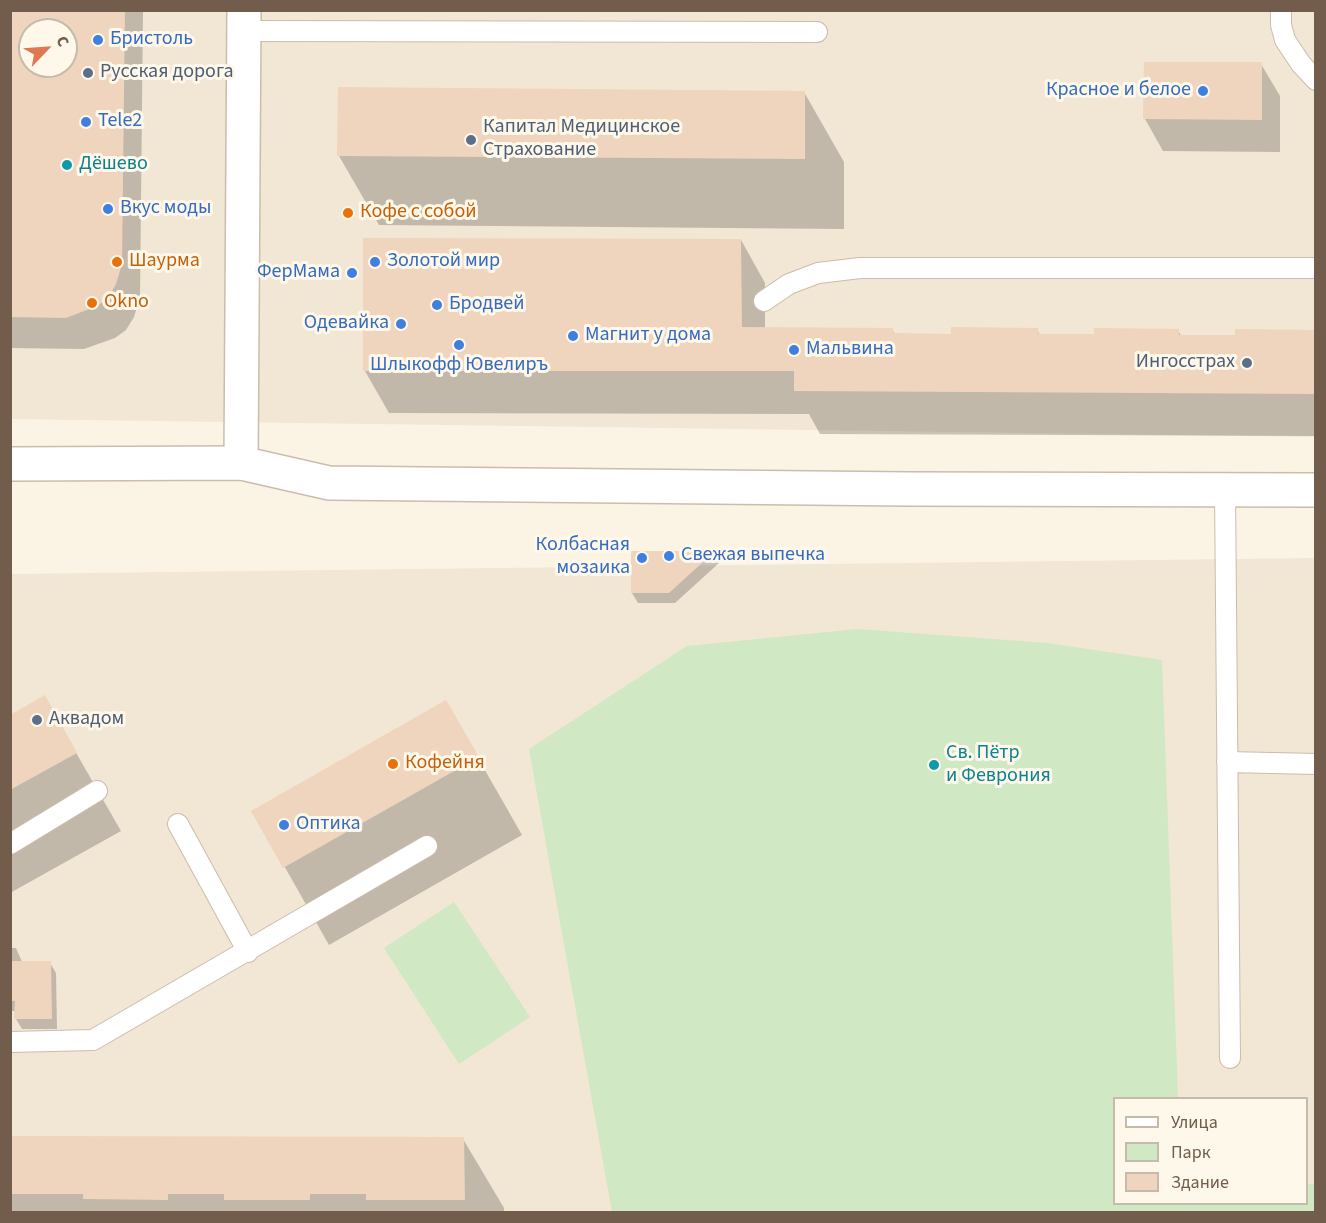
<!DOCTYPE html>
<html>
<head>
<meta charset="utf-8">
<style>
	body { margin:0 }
	#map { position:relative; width:1326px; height:1223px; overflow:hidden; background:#fbf4e5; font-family:"Source Sans 3",sans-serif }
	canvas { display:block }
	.frame { position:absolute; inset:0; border:12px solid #725c4c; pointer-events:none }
	.legend { position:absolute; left:1113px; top:1097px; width:195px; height:108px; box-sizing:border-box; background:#fef8eb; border:2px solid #c6baab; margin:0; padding:8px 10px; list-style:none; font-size:18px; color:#725c4c }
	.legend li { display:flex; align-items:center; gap:12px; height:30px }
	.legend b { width:30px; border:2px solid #c6baab }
	.north { position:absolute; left:18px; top:18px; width:60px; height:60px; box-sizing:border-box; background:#fef8eb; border:2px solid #c6baab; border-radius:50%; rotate:65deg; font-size:16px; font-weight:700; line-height:24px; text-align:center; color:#725c4c }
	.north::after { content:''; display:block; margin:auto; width:21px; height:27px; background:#de7851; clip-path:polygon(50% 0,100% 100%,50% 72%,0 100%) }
</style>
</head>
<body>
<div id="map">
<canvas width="1326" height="1223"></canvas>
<div class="frame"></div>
<ul class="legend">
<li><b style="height:8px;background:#fff"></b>Улица</li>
<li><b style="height:16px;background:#d1e8c4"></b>Парк</li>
<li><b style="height:16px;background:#efd4be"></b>Здание</li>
</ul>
<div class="north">С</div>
</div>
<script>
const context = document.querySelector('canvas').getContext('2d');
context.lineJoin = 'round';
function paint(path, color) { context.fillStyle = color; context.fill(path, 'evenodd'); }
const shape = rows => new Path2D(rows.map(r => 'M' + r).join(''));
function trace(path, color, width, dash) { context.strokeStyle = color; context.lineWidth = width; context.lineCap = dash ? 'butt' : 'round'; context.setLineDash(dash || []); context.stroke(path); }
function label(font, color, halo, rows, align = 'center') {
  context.font = font + ' "Source Sans 3",sans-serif'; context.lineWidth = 6; context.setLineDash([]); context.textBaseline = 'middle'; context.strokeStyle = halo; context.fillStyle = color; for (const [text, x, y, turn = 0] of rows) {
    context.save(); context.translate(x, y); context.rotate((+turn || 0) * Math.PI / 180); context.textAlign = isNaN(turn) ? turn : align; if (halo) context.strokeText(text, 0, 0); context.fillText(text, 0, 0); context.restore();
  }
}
const residential = shape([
	[11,11,1315,11,1315,437,11,419],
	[30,30,66,30,66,66,30,66],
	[1315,558,1315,1212,11,1212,10,574],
	[1114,1098,1306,1098,1306,1204,1114,1204]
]);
const green = shape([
	[857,629,1047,643,1162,660,1178,1098,1114,1098,1114,1204,1306,1204,1307,1183,1315,1185,1315,1212,612,1212,529,749,687,646],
	[454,902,530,1017,459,1064,384,948]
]);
const shadow = shape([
	[10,10,143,10,140,297,134,317,126,330,115,338,84,349,10,348],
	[30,30,66,30,66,66,30,66],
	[1261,64,1280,96,1280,152,1163,151,1145,119],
	[804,92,844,162,844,229,379,225,339,156],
	[741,240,765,283,765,329,892,329,895,335,952,335,1037,330,1040,335,1096,335,1178,330,1181,336,1237,336,1316,332,1316,436,820,434,809,414,389,413,365,371],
	[632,552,713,553,719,563,675,603,638,603,632,593],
	[44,697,121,831,10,893,10,716],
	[446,702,522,835,329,945,253,811],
	[10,948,16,948,22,962,50,963,56,973,57,1029,22,1029,16,1019,16,1011,10,1011],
	[1316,1020,1316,1090,1314,1087],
	[10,1137,463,1139,504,1208,504,1212,10,1212]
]);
const building = shape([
	[10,10,125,10,122,264,116,284,108,298,97,306,66,318,10,317],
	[30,30,66,30,66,66,30,66],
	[1144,62,1262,62,1262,120,1143,119],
	[338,87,805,91,805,159,337,156],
	[363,238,741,239,742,327,893,328,893,333,951,334,951,327,1038,328,1038,334,1094,334,1094,328,1179,329,1179,335,1235,335,1235,329,1316,330,1316,394,794,391,794,371,363,371],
	[631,551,672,551,714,552,669,593,631,593],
	[45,695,77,753,10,790,10,715],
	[446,700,479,757,283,868,251,811],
	[10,961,51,961,52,1019,14,1019,15,1001,10,1001],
	[10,1136,464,1137,465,1200,366,1200,366,1194,310,1194,310,1200,224,1200,224,1194,168,1194,168,1200,83,1199,83,1194,10,1194]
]);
const service = shape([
	[1281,10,1281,25,1285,40,1301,64,1316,80],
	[244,31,817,32],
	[764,301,789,284,818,273,860,268,1316,268],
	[1225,490,1230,1058],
	[1227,762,1316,764],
	[178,824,248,952],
	[10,844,97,791],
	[10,1042,93,1040,427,846]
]);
const minor = shape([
	[241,463,244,10]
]);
const tertiary = shape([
	[10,464,241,463,329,483,908,489,1316,490]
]);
const markers = [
	[98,40,6,"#3f7fe0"],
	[88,73,6,"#5c6f8a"],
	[1203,91,6,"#3f7fe0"],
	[86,122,6,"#3f7fe0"],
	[471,140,6,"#5c6f8a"],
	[67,165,6,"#0f9aa8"],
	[108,209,6,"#3f7fe0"],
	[348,213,6,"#e8710a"],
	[117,262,6,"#e8710a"],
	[375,262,6,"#3f7fe0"],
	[352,273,6,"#3f7fe0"],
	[92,303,6,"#e8710a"],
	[437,305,6,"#3f7fe0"],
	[401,324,6,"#3f7fe0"],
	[573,336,6,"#3f7fe0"],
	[459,345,6,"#3f7fe0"],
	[794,350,6,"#3f7fe0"],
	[1247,363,6,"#5c6f8a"],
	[669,556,6,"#3f7fe0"],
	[642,558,6,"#3f7fe0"],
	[37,720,6,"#5c6f8a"],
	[393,764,6,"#e8710a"],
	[934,765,6,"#0f9aa8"],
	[284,825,6,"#3f7fe0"]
];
const shopNames = [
	["Бристоль",110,40],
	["Красное и белое",1191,91,"right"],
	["Tele2",98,122],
	["Вкус моды",120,209],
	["Золотой мир",387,262],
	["ФерМама",340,273,"right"],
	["Бродвей",449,305],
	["Одевайка",389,324,"right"],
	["Магнит у дома",585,336],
	["Мальвина",806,350],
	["Шлыкофф Ювелиръ",459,366,"center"],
	["Колбасная",630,546,"right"],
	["мозаика",630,569,"right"],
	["Свежая выпечка",681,556],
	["Оптика",296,825]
];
const serviceNames = [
	["Русская дорога",100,73],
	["Капитал Медицинское",483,128],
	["Страхование",483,151],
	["Ингосстрах",1235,363,"right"],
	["Аквадом",49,720]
];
const cultureNames = [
	["Дёшево",79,165],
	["Св. Пётр",946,754],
	["и Феврония",946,777]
];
const foodNames = [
	["Кофе с собой",360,213],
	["Шаурма",129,262],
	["Okno",104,303],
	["Кофейня",405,764]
];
paint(residential, '#f2e6d4');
paint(green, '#d1e8c4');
paint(shadow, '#0003');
paint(building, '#efd4be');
trace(service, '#ccbcac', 22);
trace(minor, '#ccbcac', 36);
trace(tertiary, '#ccbcac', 36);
trace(service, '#fff', 20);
trace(minor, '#fff', 33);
trace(tertiary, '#fff', 33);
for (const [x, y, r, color] of markers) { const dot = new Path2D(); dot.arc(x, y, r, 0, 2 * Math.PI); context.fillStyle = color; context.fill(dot); trace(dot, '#fef8eb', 2); }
label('20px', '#366cbe', '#fef8eb', shopNames, 'left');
label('20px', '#4e5e75', '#fef8eb', serviceNames, 'left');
label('20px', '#0d838f', '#fef8eb', cultureNames, 'left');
label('20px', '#c56008', '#fef8eb', foodNames, 'left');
</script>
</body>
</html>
